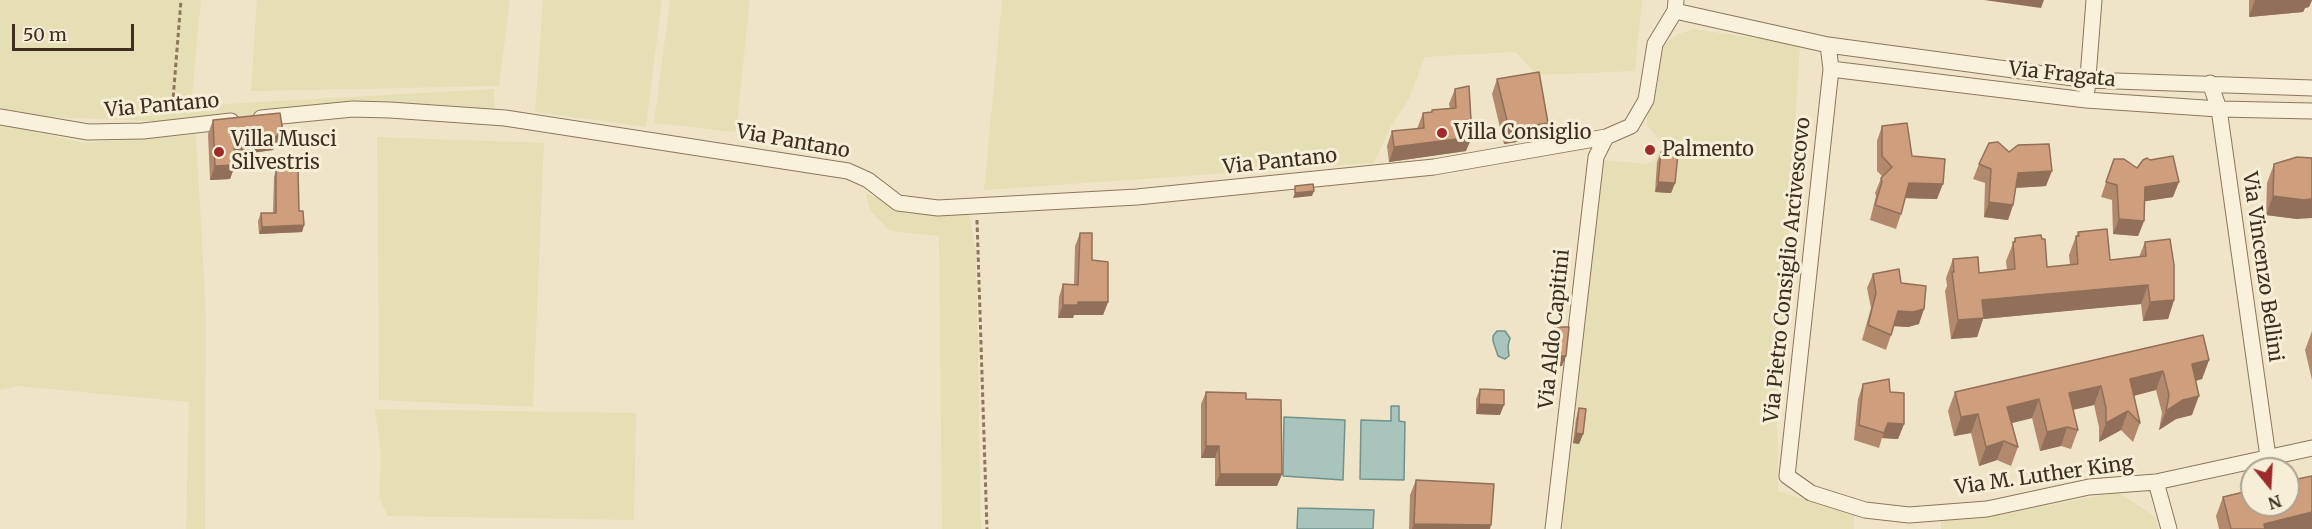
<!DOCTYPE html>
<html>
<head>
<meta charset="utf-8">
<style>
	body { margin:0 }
	#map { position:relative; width:2312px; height:529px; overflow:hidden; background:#f0e4c8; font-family:Merriweather,serif }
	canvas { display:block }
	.north { position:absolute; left:2240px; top:457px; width:60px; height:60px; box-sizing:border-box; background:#f7eed8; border:2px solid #ada18e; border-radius:50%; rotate:162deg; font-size:16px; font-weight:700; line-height:24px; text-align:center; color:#3d2e20 }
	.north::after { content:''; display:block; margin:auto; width:21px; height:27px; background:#9e2a2b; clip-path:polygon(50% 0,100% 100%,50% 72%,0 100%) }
	.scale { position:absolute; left:12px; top:24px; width:122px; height:27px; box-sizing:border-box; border:3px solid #3d2e20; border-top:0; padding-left:8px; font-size:18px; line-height:21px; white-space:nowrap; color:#3d2e20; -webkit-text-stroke:4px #f7eed8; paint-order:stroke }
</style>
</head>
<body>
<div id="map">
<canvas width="2312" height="529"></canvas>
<div class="north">N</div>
<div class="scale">50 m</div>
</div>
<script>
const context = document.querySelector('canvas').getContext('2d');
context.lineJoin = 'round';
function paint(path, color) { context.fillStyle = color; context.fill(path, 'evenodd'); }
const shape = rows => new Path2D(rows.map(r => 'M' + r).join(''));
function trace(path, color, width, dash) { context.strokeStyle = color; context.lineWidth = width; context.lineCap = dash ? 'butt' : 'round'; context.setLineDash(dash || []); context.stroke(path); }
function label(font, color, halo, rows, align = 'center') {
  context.font = font + ' Merriweather,serif'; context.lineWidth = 6; context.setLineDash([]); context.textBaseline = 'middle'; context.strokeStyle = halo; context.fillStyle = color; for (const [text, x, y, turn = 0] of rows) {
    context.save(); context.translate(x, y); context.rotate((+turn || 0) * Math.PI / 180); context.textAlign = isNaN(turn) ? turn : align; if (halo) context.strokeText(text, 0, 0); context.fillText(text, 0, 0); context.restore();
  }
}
const farmland = shape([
	[0,0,201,0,191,106,494,89,495,113,174,122,47,117,0,108],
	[257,0,510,0,499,86,251,91],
	[543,0,662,0,646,127,535,112],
	[670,0,750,0,736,132,654,123],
	[1002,0,1642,0,1635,71,1537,75,1515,52,1425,57,1408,101,1390,128,1374,163,984,190],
	[1694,29,1800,45,1777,428,1778,491,1854,515,1854,529,1563,529,1566,443,1603,160,1647,164,1655,159,1664,145,1646,124,1660,52,1669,40,1678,34],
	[0,124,84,143,196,135,206,313,205,529,186,529,189,402,17,386,0,390],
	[377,137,544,143,533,407,379,400],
	[866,193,908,214,969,214,976,252,981,529,942,529,939,236,890,231,870,210],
	[375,409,636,413,634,520,388,516,379,497,381,455],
	[2118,492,2155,517,2159,529,1941,529,1941,520,2009,513]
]);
const water = shape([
	[1497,331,1505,331,1510,338,1508,346,1509,356,1505,359,1498,356,1493,341,1493,336,1497,331],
	[1391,406,1399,406,1399,421,1405,422,1404,480,1360,479,1361,420,1391,421,1391,406],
	[1284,417,1345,420,1343,480,1283,476,1284,417],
	[1298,508,1374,510,1373,529,1297,529,1298,508]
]);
const path = shape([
	[172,112,181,0],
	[977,220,987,529]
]);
const minor = shape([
	[1675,11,1828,45,1831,69,1787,476,1811,493,1865,510,1909,515,1987,509,2089,487,2156,482,2312,448],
	[1828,45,2088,80,2312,88],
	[1831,69,2086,100,2219,109,2312,111],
	[2210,83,2219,109,2268,457],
	[2087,90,2094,0],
	[0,117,88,132,143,131,231,121],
	[261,118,353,109,390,110,505,118,848,171,868,180,898,203,938,208,1137,197,1434,167,1606,137,1631,126,1646,100,1655,44,1675,11,1676,0],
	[2156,482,2169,529],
	[1553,529,1596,157,1606,137]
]);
const wall = shape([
	[2249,0,2312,0,2309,7,2305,8,2303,12,2249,17],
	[1497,79,1542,138,1504,144,1492,94],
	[1455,89,1466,151,1389,162,1387,146,1392,131,1417,129,1423,113,1432,112,1432,110,1450,108,1449,104],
	[213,120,283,132,278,146,275,146,273,150,235,155,235,165,230,179,210,180,208,134],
	[1882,126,1912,156,1937,199,1905,198,1901,214,1896,229,1870,220,1876,196,1875,193,1882,176,1877,171,1877,141],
	[1661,152,1675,183,1671,193,1655,192,1657,162],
	[2114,159,2173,197,2145,201,2144,221,2138,236,2113,234,2112,200,2101,197],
	[1979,164,2046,186,2016,188,2013,205,2008,220,1984,217,1985,183,1973,179],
	[2274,164,2297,219,2266,215,2267,183],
	[276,170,299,211,304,225,302,232,259,234,258,221,261,213,273,213,274,177],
	[2078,232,2110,260,2139,257,2145,242,2174,300,2168,319,2143,321,2141,304,2096,308,1983,319,1977,337,1951,339,1945,291,1947,286,1946,278,1953,259,1979,273,2007,270,2006,261,2015,238,2047,267,2070,265,2069,255,2076,236,2077,236],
	[1080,233,1092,260,1108,302,1103,315,1074,315,1073,318,1058,318,1059,297,1063,284,1074,285,1075,246],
	[1873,274,1901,283,1919,324,1908,327,1894,326,1886,350,1862,340,1871,308,1867,288],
	[1555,327,1562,366,1551,367,1552,337],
	[2312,331,2312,380,2305,350],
	[2209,360,2202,379,2196,381,2192,415,2176,419,2159,430,2162,413,2156,390,2134,396,2140,423,2133,442,2121,430,2099,442,2099,427,2094,405,2073,410,2078,430,2071,449,2061,446,2040,451,2032,418,2012,423,2018,447,2011,466,1997,460,1979,466,1971,433,1954,436,1948,411,1955,392],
	[1863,384,1890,392,1904,424,1898,439,1882,438,1879,448,1854,440,1858,399],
	[1480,389,1500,415,1476,414,1476,399],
	[1206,392,1246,399,1282,474,1277,486,1215,486,1215,458,1201,458,1201,404],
	[1579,408,1583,434,1579,444,1573,443,1576,419],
	[1416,480,1490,529,1409,529,1410,495],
	[2223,497,2312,529,2219,529,2216,516]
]);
const shadedWall = shape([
	[1984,0,2044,0,2041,8],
	[2255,0,2312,0,2309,7,2305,8,2303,12,2249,17],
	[1548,123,1542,138,1504,144,1509,129],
	[278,132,283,132,278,146,275,146,273,150,229,156,234,142],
	[1472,137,1466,151,1389,162,1394,147],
	[235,165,230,179,210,180,215,166],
	[2052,171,2046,186,2013,188,2018,173],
	[1658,182,1675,183,1671,193,1655,192],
	[2179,182,2173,197,2140,202,2145,187],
	[1909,183,1943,184,1937,199,1903,198],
	[1314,191,1312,196,1293,198,1295,193],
	[2273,196,2312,199,2312,218,2297,219,2266,215],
	[1989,202,2013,205,2008,220,1984,217],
	[2119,219,2144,221,2138,236,2113,234],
	[304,225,302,232,259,234,262,227],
	[2148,285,2141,304,1983,319,1977,337,1951,339,1958,320,1982,300],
	[2174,300,2168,319,2143,321,2150,302],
	[1078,302,1108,302,1103,315,1074,315,1073,318,1058,318,1063,305],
	[1924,309,1919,324,1908,327,1893,326,1898,311],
	[1555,356,1566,356,1562,366,1551,367],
	[2209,360,2202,379,2185,383,2192,364],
	[2163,371,2156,390,2124,398,2130,379],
	[2101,386,2094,405,2062,412,2069,393],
	[2199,396,2192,415,2176,419,2159,430,2166,411,2183,400],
	[2039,399,2032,418,2000,426,2007,407],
	[1479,404,1504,405,1500,415,1476,414],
	[2128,411,2121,430,2099,442,2106,423],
	[1978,414,1971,433,1954,436,1961,417],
	[1888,423,1904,424,1898,439,1882,438],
	[2067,427,2061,446,2040,451,2047,432],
	[1576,433,1583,434,1579,444,1573,443],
	[2004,441,1997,460,1979,466,1986,447],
	[1206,446,1219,446,1215,458,1201,458],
	[1220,474,1282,474,1277,486,1215,486],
	[2312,512,2312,529,2262,529,2264,524],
	[1414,524,1491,525,1490,529,1412,529]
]);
const building = shape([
	[1539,72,1548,123,1509,129,1497,79,1539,72],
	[1469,86,1472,137,1394,147,1392,131,1424,128,1423,113,1432,112,1432,110,1456,108,1455,89,1469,86],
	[280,113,283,132,278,132,278,136,234,142,235,165,215,166,213,120,280,113],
	[1907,123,1912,156,1945,159,1943,184,1909,183,1901,214,1875,205,1882,182,1881,178,1892,167,1882,156,1882,126,1907,123],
	[1998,142,2009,152,2018,145,2049,144,2052,171,2018,173,2013,205,1989,202,1991,169,1979,164,1989,143,1998,142],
	[1661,152,1678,154,1675,183,1658,182,1661,152],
	[2173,156,2179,182,2145,187,2144,221,2119,219,2117,185,2106,182,2114,159,2124,159,2137,168,2143,160,2147,158,2150,160,2173,156],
	[2297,157,2312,158,2312,199,2304,200,2273,196,2274,164,2297,157],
	[276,170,298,170,299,211,303,211,304,225,262,227,261,213,276,213,276,170],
	[1313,184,1314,191,1295,193,1295,186,1313,184],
	[2107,229,2110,260,2146,256,2145,242,2170,239,2174,265,2174,300,2150,302,2148,285,2103,289,1982,300,1984,318,1958,320,1952,272,1954,272,1953,259,1978,257,1979,273,2015,269,2013,242,2015,242,2015,238,2041,235,2042,239,2045,239,2047,267,2078,264,2076,236,2079,236,2078,232,2107,229],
	[1080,233,1092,233,1092,260,1108,262,1108,302,1078,302,1078,305,1063,305,1063,284,1078,285,1080,233],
	[1899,269,1901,283,1926,286,1924,309,1913,312,1898,311,1891,335,1868,325,1876,293,1873,274,1899,269],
	[1555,327,1569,327,1566,356,1555,356,1555,327],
	[2203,335,2209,360,2192,364,2199,396,2183,400,2166,411,2169,395,2163,371,2130,379,2140,423,2128,411,2106,423,2106,408,2101,386,2069,393,2078,430,2067,427,2047,432,2039,399,2007,407,2018,447,2004,441,1986,447,1978,414,1961,417,1955,392,2203,335],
	[1889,379,1890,392,1904,393,1904,424,1888,423,1884,433,1859,425,1863,384,1889,379],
	[1480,389,1504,390,1504,405,1479,404,1480,389],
	[1206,392,1246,393,1246,399,1281,400,1282,474,1220,474,1219,446,1206,446,1206,392],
	[1579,408,1586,409,1583,434,1576,433,1579,408],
	[2312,476,2312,512,2264,524,2265,529,2231,529,2223,497,2252,490,2252,505,2288,505,2288,481,2312,476],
	[1416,480,1494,484,1491,525,1414,524,1416,480]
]);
const markers = [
	[1442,133,6,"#9e2a2b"],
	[1650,150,6,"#9e2a2b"],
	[219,152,6,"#9e2a2b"]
];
const streetNames = [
	["Via Fragata",2062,75,6],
	["Via Pantano",162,106,-5],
	["Via Pantano",793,142,10],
	["Via Pantano",1280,162,-6],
	["Via Vincenzo Bellini",2262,267,82],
	["Via Pietro Consiglio Arcivescovo",1788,270,-84],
	["Via Aldo Capitini",1555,329,-84],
	["Via M. Luther King",2044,476,-8]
];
const poiNames = [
	["Villa Consiglio",1454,133],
	["Villa Musci",231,140],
	["Silvestris",231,163],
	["Palmento",1662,150]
];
paint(farmland, '#e6deb5');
paint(water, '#a9c4bc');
trace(water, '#6f938a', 1.5);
trace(minor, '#8d765c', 17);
trace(path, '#8d765c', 3, [4.5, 3]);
trace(minor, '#faf1dc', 15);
paint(wall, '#b2896c');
paint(shadedWall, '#916f58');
paint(building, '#cf9f7d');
trace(building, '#916f58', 1.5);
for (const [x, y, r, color] of markers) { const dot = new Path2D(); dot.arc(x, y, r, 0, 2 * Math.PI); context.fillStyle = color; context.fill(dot); trace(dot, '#f7eed8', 2); }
label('20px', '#3d2e20', '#f7eed8', streetNames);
label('20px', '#3d2e20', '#f7eed8', poiNames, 'left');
</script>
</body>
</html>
